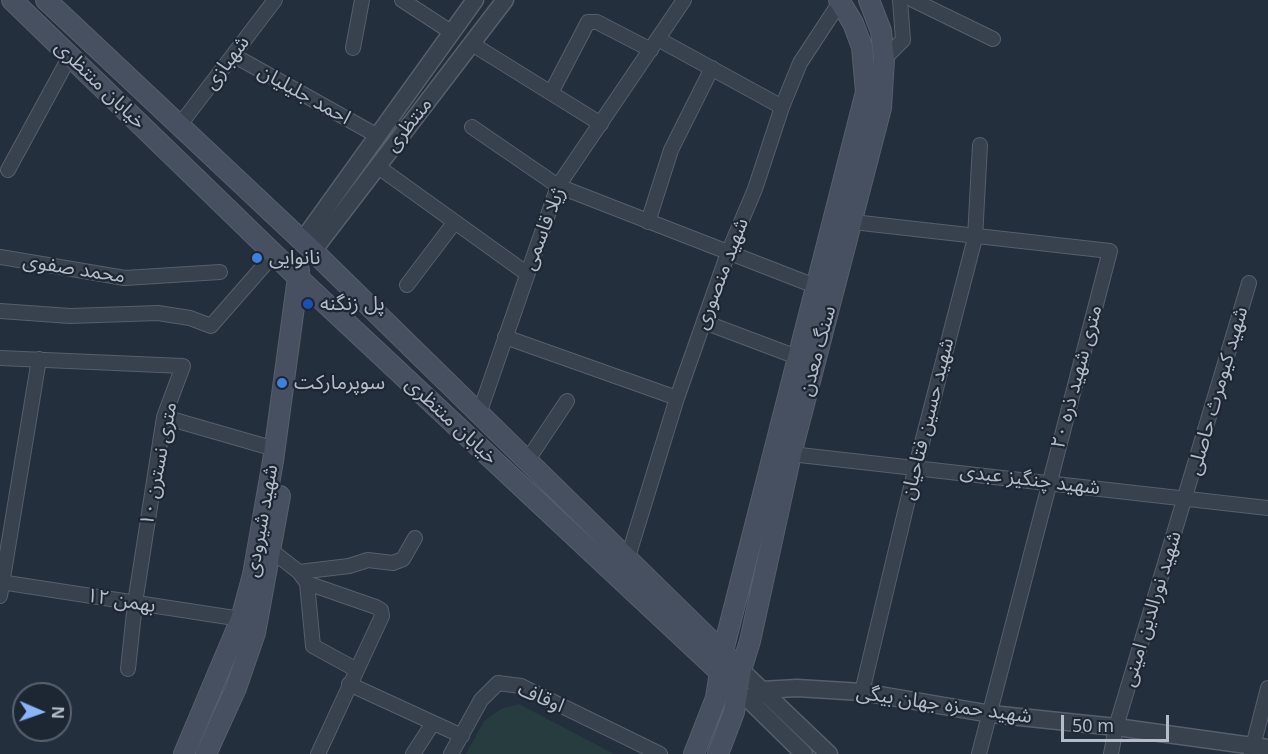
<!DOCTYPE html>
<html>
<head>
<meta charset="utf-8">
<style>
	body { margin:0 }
	#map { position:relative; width:1268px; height:754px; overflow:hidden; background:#242f3e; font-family:"Noto Sans",sans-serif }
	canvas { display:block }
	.north { position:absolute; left:12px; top:682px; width:60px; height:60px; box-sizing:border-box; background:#1d2633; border:2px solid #59626f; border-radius:50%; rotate:92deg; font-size:16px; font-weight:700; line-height:24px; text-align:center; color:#b4bcc9 }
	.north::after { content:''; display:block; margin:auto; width:21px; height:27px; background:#8ab4f8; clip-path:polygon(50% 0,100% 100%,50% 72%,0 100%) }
	.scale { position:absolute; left:1061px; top:715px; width:108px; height:27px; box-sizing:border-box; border:3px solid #b4bcc9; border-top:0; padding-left:8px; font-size:18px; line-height:21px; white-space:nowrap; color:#b4bcc9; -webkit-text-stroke:4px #1d2633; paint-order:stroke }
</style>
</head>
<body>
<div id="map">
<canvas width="1268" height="754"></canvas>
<div class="north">N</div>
<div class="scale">50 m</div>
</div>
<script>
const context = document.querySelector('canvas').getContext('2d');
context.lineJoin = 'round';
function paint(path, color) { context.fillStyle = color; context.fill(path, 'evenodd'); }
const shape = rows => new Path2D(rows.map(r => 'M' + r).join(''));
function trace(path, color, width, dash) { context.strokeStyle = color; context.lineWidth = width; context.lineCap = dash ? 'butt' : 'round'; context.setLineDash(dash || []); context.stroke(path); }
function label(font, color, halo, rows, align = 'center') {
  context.font = font + ' "Noto Sans","Noto Sans Arabic",sans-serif'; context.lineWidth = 4.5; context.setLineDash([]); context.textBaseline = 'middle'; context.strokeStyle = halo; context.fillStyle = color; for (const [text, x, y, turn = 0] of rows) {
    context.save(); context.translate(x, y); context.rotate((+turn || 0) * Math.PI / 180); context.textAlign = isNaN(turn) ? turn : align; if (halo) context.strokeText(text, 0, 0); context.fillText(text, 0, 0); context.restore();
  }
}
const green = shape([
	[519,704,614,754,466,754,484,721,501,709]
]);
const minor = shape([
	[402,0,451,32],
	[913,0,993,39],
	[658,39,782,107],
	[472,44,601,124],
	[353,48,362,0],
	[233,55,376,135],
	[884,59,903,40,900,0],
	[552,91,588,22,597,22,651,50],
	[179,126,275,0],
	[472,127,558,186,815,286],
	[377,166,526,273],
	[8,170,70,56],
	[648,222,671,150,712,68],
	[853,222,1110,251,979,754],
	[0,257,125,278,220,272],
	[407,285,454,223],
	[0,311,70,316,158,313,190,318,211,326,274,254],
	[704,322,797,357],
	[505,337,677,398],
	[0,358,183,366,164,417,135,603,128,669],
	[479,414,558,186,684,0],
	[164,417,275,449],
	[791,454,1268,508],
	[527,461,567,401],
	[272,551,299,572,307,583,313,646,355,669],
	[628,557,677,398,728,253,755,189,782,107,800,63,840,2],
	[299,572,349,566,368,560,393,563,403,559,415,538],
	[0,582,241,619],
	[307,583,376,607,381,610,382,616,318,754],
	[0,596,39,359],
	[349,684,462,736],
	[862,692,916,466,975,238,980,145],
	[413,754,433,723],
	[451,754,481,700,498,683,521,686,660,754],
	[1111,754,1116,727,1249,283],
	[1251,754,1268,688]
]);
const tertiary = shape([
	[302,241,475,0],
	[313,251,505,0],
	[741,670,829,754],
	[745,696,804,754],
	[752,702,762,690,797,688,862,692,991,714,1116,727,1268,748]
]);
const secondary = shape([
	[12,0,308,287,738,689],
	[46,0,313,251,741,670],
	[184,754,241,619,253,575,273,461,299,270],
	[206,754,236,688,255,633,280,496],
	[694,754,716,698,723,651,866,92,862,47,853,23,839,0],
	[718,754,734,712,741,670,750,641,791,454,881,108,884,59,881,31,869,0]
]);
const markers = [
	[257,258,6,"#3f7fe0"],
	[308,304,6,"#1a4fb4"],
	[282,383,6,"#3f7fe0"]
];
const streetNames = [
	["شهبازی",227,63,-53],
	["خیابان منتظری",100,85,44],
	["احمد جلیلیان",304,95,29],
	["منتظری",409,125,-52],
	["ژیلا قاسمی",544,229,-69],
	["محمد صفوی",74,269,9],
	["شهید منصوری",722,274,-69],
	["سنگ معدن",818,351,-75],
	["۲۰ متری شهید ذره",1077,377,-75],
	["شهید کیومرث حاصلی",1218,391,-74],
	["شهید حسین فتاحیان",928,419,-76],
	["خیابان منتظری",451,421,43],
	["۱۰ متری نسترن",159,464,-79],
	["شهید چنگیز عبدی",1030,480,7],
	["شهید شیرودی",262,521,-80],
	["۱۲ بهمن",121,601,9],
	["شهید نورالدین امینی",1152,609,-73],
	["اوقاف",541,698,23],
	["شهید حمزه جهان بیگی",944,705,8]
];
const poiNames = [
	["نانوایی",269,258],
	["پل زنگنه",320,304],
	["سوپرمارکت",294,383]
];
paint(green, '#263c3f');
trace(minor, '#565f6c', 16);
trace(tertiary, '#565f6c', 19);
trace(secondary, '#565f6c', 22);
trace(minor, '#38414e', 14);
trace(tertiary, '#38414e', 16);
trace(secondary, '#465061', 20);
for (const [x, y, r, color] of markers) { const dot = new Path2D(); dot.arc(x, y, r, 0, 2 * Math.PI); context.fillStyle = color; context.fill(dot); trace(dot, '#1d2633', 2); }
label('20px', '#b4bcc9', '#1d2633', streetNames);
label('20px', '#b4bcc9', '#1d2633', poiNames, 'left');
</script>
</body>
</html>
